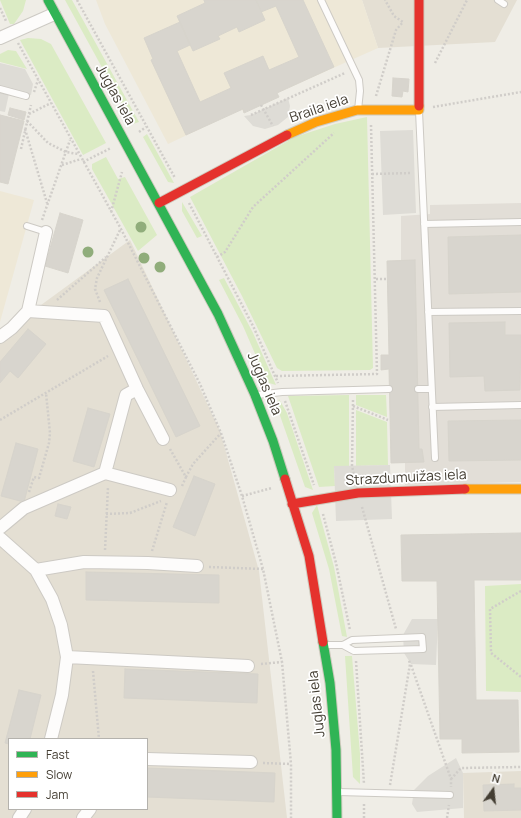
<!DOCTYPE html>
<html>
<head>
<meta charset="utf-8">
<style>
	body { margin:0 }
	#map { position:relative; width:521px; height:818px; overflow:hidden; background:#efede6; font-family:Manrope,sans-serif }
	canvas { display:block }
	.legend { position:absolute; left:8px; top:738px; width:140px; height:72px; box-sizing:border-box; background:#fff; border:1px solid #b4b2ad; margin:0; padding:5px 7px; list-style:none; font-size:12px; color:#443e33 }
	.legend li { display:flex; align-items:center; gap:8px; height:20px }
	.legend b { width:20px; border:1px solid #b4b2ad }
	.north { position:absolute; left:473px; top:770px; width:40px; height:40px; -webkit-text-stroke:3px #fff; paint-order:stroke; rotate:15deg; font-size:11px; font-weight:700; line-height:16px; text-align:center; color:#443e33 }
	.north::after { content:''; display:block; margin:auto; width:14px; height:18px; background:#443e33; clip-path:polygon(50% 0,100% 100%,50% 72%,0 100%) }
</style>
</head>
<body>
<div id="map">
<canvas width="521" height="818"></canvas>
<ul class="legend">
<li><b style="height:5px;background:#30b455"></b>Fast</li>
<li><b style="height:5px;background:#ff9f0a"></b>Slow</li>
<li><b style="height:5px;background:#e5322d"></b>Jam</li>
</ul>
<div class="north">N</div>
</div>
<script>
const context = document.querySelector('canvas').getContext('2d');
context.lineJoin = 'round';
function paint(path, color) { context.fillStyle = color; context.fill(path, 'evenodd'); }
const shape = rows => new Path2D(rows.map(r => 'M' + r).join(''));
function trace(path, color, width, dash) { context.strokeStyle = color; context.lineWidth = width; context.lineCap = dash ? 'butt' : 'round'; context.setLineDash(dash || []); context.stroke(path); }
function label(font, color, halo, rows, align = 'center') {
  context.font = font + ' Manrope,sans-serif'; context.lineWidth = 3.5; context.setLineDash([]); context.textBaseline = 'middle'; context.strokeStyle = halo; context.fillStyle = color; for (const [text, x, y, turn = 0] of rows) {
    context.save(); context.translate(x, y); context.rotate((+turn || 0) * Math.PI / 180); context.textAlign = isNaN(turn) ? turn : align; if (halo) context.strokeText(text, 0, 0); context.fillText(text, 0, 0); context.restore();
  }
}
const residential = shape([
	[362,0,517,0,495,42,378,48],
	[130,240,220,431,259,571,287,818,0,818,0,335],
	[9,739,147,739,147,809,9,809],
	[521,771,521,818,464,818,463,773]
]);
const industrial = shape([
	[521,203,521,482,405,485,405,463,391,463,387,261,401,260,401,216,430,214,430,205]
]);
const education = shape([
	[96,0,362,0,378,48,277,93,244,113,242,109,168,144,105,24],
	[0,191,34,200,0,322]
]);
const green = shape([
	[0,0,26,0,23,11,14,24,10,24],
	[65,0,72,0,139,122,133,124],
	[28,38,41,39,51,44,106,143,83,155,20,40],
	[8,50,16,51,27,69,0,62,0,54],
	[367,117,373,368,370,370,282,371,277,368,242,296,190,197,295,137,335,124],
	[147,134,174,183,168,182,143,137],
	[106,157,118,179,125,177,157,235,138,251,92,169,92,164],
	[182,202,202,236,197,238,182,211],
	[224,278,253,333,276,385,269,383,266,379,243,326,219,280],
	[349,395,349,466,334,466,335,486,319,487,288,396],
	[356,395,386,395,387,417,356,405],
	[279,399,287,413,313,490,305,487,277,407],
	[356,410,387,422,388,465,356,466],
	[317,505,334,567,347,637,342,636,329,569,312,513],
	[521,584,521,692,486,691,485,586],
	[345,656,352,656,360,754,360,784,353,777]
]);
const parking = shape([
	[0,63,25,69,33,84,31,95,10,89,5,112,0,111],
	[288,98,290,106,288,117,278,125,265,129,253,126,244,116,251,115],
	[413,130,416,213,383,215,380,131],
	[390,465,392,519,336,521,334,466],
	[412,619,438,619,436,665,411,664,404,653,403,635],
	[456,758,463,773,463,808,417,812,412,804,414,790,428,776]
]);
const building = shape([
	[204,0,256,0,265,20,239,32,237,27,218,36,220,39,193,51,177,16,205,3,204,0],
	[256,0,303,0,334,67,277,93,279,97,244,113,243,109,186,135,151,60,153,59,144,38,180,22,190,45,177,51,200,102,231,88,224,73,263,56,269,70,299,57,276,6,261,12,256,0],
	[393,78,409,79,408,92,403,91,402,97,392,96,393,78],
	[10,108,26,112,24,120,8,115,10,108],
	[0,115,24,121,8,184,0,182,0,115],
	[60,213,83,220,68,273,45,266,60,213],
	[521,235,521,292,449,294,448,237,521,235],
	[415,260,419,449,422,449,424,462,391,463,389,369,381,370,381,355,389,355,387,261,415,260],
	[128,279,200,426,176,437,104,290,128,279],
	[505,322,505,335,521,335,520,390,485,391,484,376,450,377,449,323,505,322],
	[28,329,46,344,18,378,10,371,0,383,0,362,28,329],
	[88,408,110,414,94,467,73,461,88,408],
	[521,420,521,460,449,461,448,421,521,420],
	[16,443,38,449,24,502,1,496,16,443],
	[194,476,215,484,195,536,173,527,194,476],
	[58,504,71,507,67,519,55,516,58,504],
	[521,533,521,580,474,580,476,700,518,700,519,752,462,753,462,739,440,739,437,581,402,581,401,535,521,533],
	[86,572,219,575,219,603,86,600,86,572],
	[125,669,258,674,257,703,124,698,125,669],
	[19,690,41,695,30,739,9,739,9,744,5,743,19,690],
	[147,768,275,773,274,802,147,797,147,768],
	[514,784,514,788,521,788,521,810,484,811,483,785,514,784]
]);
const path = shape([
	[77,0,175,178],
	[0,8,6,21],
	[18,43,121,229,200,384,221,433,242,496,263,569,282,662,291,764,291,818],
	[435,63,467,0],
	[34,92,38,80],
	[376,96,396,30,403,22,394,16,385,0],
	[261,105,273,126],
	[433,107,521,92],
	[29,114,51,103],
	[251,115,345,73],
	[27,121,48,143,66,152,78,154],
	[25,129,47,203],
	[139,132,146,127],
	[21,149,31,105],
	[83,162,111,148],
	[62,165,81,159],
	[372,174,412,173],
	[189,203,254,328,278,383],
	[111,212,122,172],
	[42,220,70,140],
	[217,257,225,252,253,207,334,133],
	[376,279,387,279],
	[57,300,106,257],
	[100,302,95,289,97,278,120,230],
	[276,376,377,374,371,125],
	[353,400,352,466,355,479],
	[285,401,314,485],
	[353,406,388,420],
	[0,420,108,356],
	[170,449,186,477,193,464,221,433],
	[182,486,186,477],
	[29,492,34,477,39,478,49,443,50,433,46,393],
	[242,496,272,488],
	[362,507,396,629],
	[106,514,130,513,161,501],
	[323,514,336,563,350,630],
	[105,550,108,487],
	[152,551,167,502],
	[209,567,263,569],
	[521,591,490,609,491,653,521,677],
	[356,661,364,784],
	[261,664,282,662],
	[411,665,451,779,451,787],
	[93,671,99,739],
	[263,763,291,764],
	[451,779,461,768,521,767],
	[390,785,410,664,409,660],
	[364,818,364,803],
	[447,818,449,805]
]);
const lane = shape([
	[321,0,359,80,360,91,358,110],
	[498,0,504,4],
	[0,89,26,96],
	[419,111,435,458],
	[424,224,521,222],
	[27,226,46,232],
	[428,312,521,311],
	[418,389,431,389],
	[257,395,282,392,389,389],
	[432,407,521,405],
	[326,645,343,645,352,640,422,637,423,649,354,651,343,645],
	[338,792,450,795]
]);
const street = shape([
	[0,38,54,14],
	[28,311,104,316,137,389,163,439],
	[0,337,12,328,28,311,46,232],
	[105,473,126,395,137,389],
	[0,528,24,508,105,473,170,490],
	[0,538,36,570,52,599,61,625,67,657,62,695,51,739],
	[36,570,84,562,148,563,197,566],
	[67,657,248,666],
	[147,759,251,762],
	[19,818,25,809],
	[83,818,90,809]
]);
const fast = shape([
	[48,0,218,314,255,395,273,441,285,479],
	[323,642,330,683,336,750,337,818]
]);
const slow = shape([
	[287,135,316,122,357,110,419,110,419,106],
	[465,489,521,489]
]);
const jam = shape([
	[419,0,419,106],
	[159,203,287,135],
	[285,479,309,556,323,642],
	[292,504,358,493,465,489]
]);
const trees = [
	[141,227],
	[88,252],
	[144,258],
	[160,267]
];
const streetNames = [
	["Juglas iela",115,95,61],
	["Braila iela",319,109,-19],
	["Juglas iela",264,384,67],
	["Strazdumuižas iela",406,478,-3],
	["Juglas iela",317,704,-96]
];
paint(residential, '#e4dfd3');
paint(industrial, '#e2ded7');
paint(education, '#eee8d7');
paint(green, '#dbebc4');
paint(parking, '#dedcd6');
paint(building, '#d8d5ce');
trace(building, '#d7d4cc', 1);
trace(lane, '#cdcac4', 8);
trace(street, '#cdcac4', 14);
trace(fast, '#cecabd', 11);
trace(slow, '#cecabd', 11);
trace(jam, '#cecabd', 11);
trace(path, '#d0cdc9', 2.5, [2, 2]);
trace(lane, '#fdfcfb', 6);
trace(street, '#fdfcfb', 12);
trace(fast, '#30b455', 9);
trace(slow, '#ff9f0a', 9);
trace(jam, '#e5322d', 9);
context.fillStyle = '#90ad7b';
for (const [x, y] of trees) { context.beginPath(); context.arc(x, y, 5.5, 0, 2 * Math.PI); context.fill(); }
label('14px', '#443e33', '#fff', streetNames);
</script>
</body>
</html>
